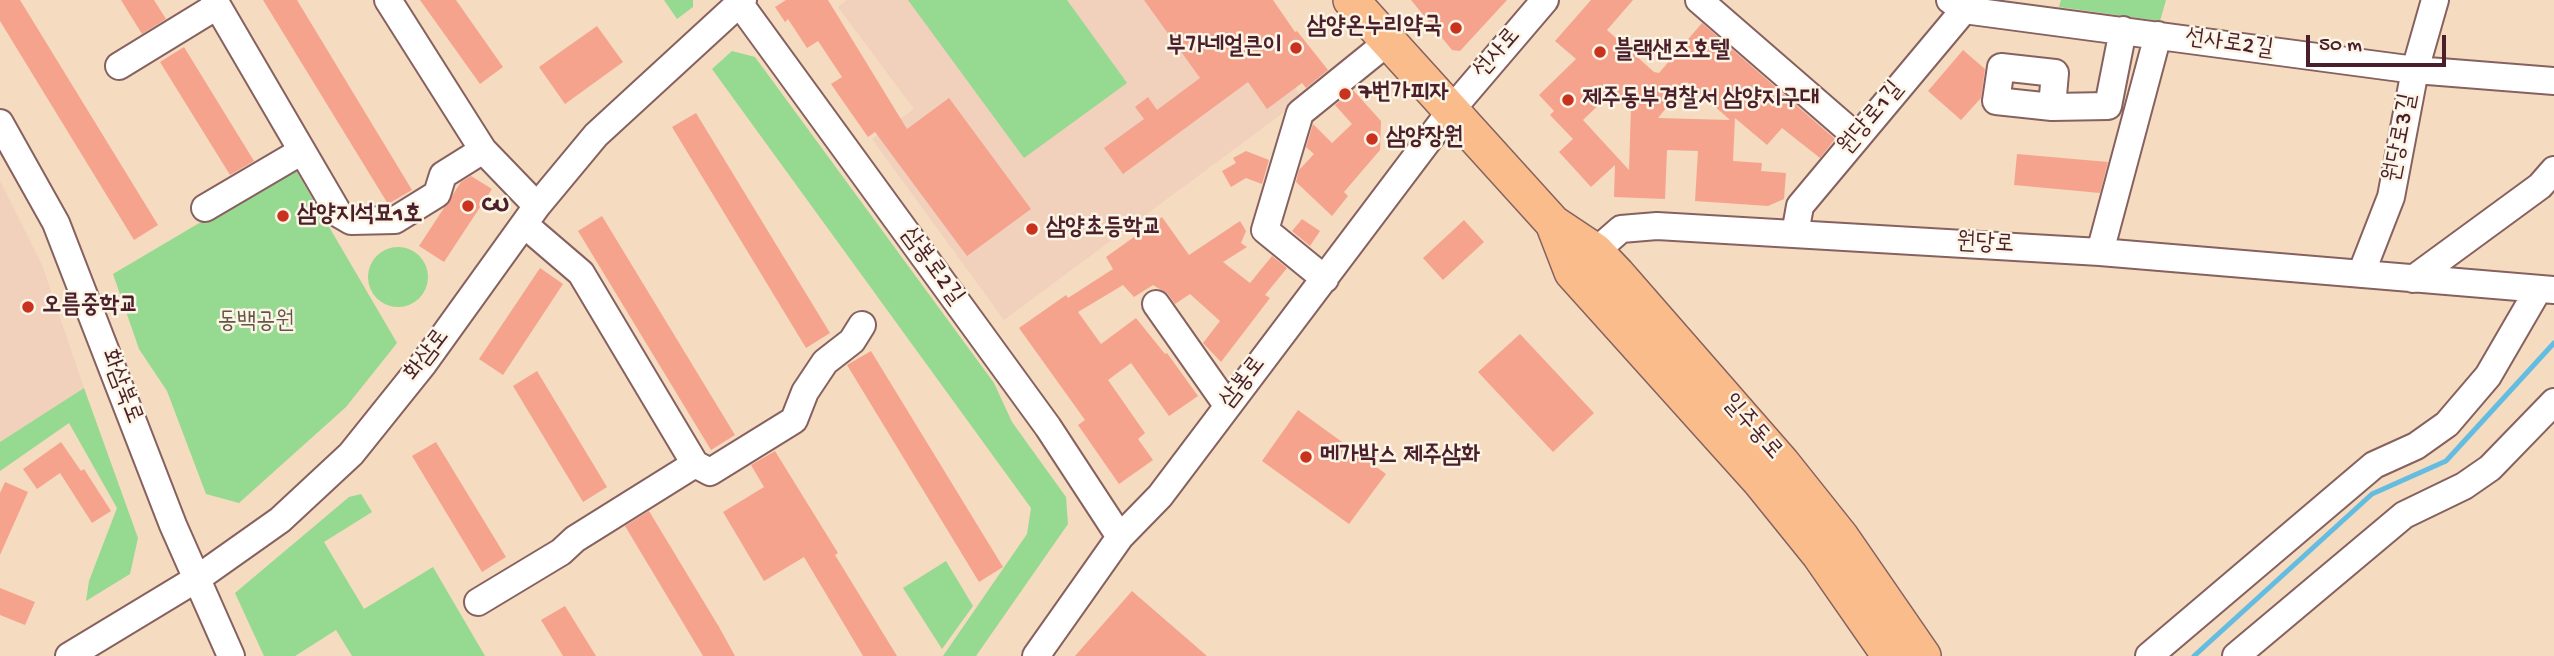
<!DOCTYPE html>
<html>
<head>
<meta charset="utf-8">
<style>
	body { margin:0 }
	#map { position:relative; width:2554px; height:656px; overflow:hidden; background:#f5dbbf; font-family:"Gochi Hand",sans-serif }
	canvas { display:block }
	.scale { position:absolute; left:2306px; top:35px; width:140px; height:32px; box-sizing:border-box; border:4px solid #4a1f2b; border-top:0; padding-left:9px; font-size:21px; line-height:24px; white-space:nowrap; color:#4a1f2b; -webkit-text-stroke:5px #fcf5e5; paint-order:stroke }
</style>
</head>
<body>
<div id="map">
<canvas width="2554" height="656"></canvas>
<div class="scale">50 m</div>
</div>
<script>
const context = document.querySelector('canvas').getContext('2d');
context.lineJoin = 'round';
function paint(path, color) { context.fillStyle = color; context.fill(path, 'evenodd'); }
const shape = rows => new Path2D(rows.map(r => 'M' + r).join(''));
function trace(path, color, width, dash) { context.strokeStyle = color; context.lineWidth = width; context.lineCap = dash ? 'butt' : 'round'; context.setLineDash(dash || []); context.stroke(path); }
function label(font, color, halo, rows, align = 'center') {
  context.font = font + ' "Gochi Hand","Poor Story",sans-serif'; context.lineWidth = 5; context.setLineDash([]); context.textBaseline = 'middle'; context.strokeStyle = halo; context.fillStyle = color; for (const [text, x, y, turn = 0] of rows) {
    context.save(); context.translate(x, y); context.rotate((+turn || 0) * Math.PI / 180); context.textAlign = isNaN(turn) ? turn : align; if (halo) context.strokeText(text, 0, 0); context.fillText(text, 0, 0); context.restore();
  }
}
const built = shape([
	[847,0,1226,0,1303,98,1004,320,872,139,914,109,838,7],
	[0,181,42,265,84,388,0,442]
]);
const green = shape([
	[664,0,693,0,693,7,677,19],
	[908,0,1067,0,1127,83,1024,158],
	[2061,0,2166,0,2160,21,2059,7],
	[732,51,755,57,994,383,1012,422,1066,497,1068,524,976,656,943,656,1027,534,1031,508,712,69],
	[294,167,397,343,346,407,239,503,206,494,167,391,139,349,113,274],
	'368 277a30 30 0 1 1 60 0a30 30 0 1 1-60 0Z',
	[84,388,138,538,130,574,86,601,89,581,117,508,69,423,0,471,0,442],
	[361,494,372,512,324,542,364,609,433,567,485,656,352,656,336,630,295,656,264,656,235,593,349,497],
	[946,561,973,606,942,649,903,588]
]);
const stream = shape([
	[2194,656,2372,494,2446,461,2554,343]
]);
const building = shape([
	[0,0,20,0,158,225,134,240,0,21],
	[121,0,154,0,166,19,142,34],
	[263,0,297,0,412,190,388,204],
	[420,0,456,0,503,67,480,84],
	[786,0,828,0,907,129,949,98,1031,209,967,256,875,132,868,137,847,107,831,84,842,77,818,41,807,48,788,19,785,22,775,7],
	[1144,0,1273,0,1295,32,1297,31,1328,70,1306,88,1302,83,1267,109,1248,82,1123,174,1104,148,1144,119,1135,107,1148,97,1157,110,1200,78],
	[1411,0,1507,0,1460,51,1452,50],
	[1591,0,1633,0,1607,30,1654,72,1659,73,1702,23,1835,139,1820,158,1782,128,1767,145,1735,118,1733,161,1762,163,1761,171,1786,173,1784,199,1768,206,1695,201,1698,151,1667,150,1665,199,1614,197,1615,165,1591,187,1559,152,1573,139,1550,115,1554,111,1539,95,1576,59,1555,41],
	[1687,82,1710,102,1730,120,1658,118],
	[1613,91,1631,107,1629,170,1583,120],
	[597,26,623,62,565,104,539,67],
	[184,47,254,161,230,175,160,62],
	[1963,50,1985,69,1981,98,1961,120,1928,91],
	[1353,90,1381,121,1380,150,1344,192,1348,196,1332,216,1296,182,1299,170,1314,154,1306,147,1313,124,1332,143,1352,124,1335,105],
	[696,113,830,333,806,348,672,127],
	[1246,151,1269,160,1262,184,1246,178,1231,187,1222,171,1236,163,1233,158],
	[2017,154,2108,162,2100,193,2014,185],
	[471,176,492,189,444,262,419,246,461,182],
	[602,216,735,435,711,450,578,231],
	[1162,217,1189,255,1240,221,1246,231,1241,243,1247,247,1223,262,1250,283,1272,256,1287,268,1265,295,1270,298,1221,362,1203,343,1220,321,1190,294,1175,304,1168,294,1153,285,1134,297,1123,285,1078,312,1101,344,1136,318,1165,354,1167,353,1198,396,1169,416,1131,363,1108,380,1145,433,1138,439,1153,460,1119,484,1078,425,1085,420,1019,328,1066,295,1068,298,1113,269,1106,257],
	[1302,219,1320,231,1310,246,1292,231],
	[1464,220,1484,242,1443,280,1423,258],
	[540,268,563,284,503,375,479,359],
	[1520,334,1594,413,1553,452,1478,372],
	[871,351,1003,567,979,582,847,365],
	[537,371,607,487,583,502,513,386],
	[1298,410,1386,474,1349,524,1262,461],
	[61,442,81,471,84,469,111,511,92,523,60,473,37,489,23,469],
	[436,442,506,557,482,572,412,456],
	[775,451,838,553,835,555,897,656,863,656,804,557,764,581,723,512,764,487,751,465],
	[5,482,28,492,0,555,0,493],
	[649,511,719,627,735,656,703,656,625,526],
	[0,588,35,602,25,625,0,615],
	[1132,591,1207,656,1075,656],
	[565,606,596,656,563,656,541,620]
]);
const minor = shape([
	[214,0,339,214,351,221,395,220,437,194,443,175,483,150],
	[388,0,483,150,537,206],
	[737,0,1048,427,1120,537],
	[1699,0,1857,137],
	[1950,0,1964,10,2415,70,2554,81],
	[119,66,217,6],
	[2052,107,2055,73,2001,67,1996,101,2052,107,2108,106,2123,30],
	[0,123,56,223,173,525,231,656],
	[205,208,302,151],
	[525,225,581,273,695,464,710,472,794,420,805,392,825,362,852,341,862,325],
	[1795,234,1800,206,1964,10],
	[2100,252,2158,35],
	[1581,264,1621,229,1657,226,2100,252,2554,290],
	[2361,274,2391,197,2415,70,2435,0],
	[1325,279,1265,230,1300,113,1389,41],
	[2413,279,2540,186,2554,170],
	[1156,304,1227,405],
	[478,602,561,552,575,539,695,464],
	[69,656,198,578,280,520,351,454,424,363,537,206,596,135,743,0],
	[1036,656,1120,537,1160,496,1452,109,1545,0],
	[2149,656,2374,465,2416,446,2447,424,2488,376,2538,290],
	[2236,656,2404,515,2464,486,2490,468,2554,402]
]);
const major = shape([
	[1351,0,1553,223,1595,251,1617,274,1782,463,1841,537,1923,656],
	[1553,223,1572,272,1760,481,1819,554,1890,656]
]);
const markers = [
	[1456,28,7,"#c8321e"],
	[1296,48,7,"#c8321e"],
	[1600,52,7,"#c8321e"],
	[1345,94,7,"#c8321e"],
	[1568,100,7,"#c8321e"],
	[1372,139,7,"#c8321e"],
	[468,206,7,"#c8321e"],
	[283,216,7,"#c8321e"],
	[1032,229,7,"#c8321e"],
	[28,307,7,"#c8321e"],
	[1306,457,7,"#c8321e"]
];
const poiNames = [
	["삼양온누리약국",1442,28,"right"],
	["부가네얼큰이",1282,48,"right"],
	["블랙샌즈호텔",1614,52],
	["7번가피자",1359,94],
	["제주동부경찰서 삼양지구대",1582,100],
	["삼양장원",1386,139],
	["CU",482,206],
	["삼양지석묘1호",297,216],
	["삼양초등학교",1046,229],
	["오름중학교",42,307],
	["메가박스 제주삼화",1320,457]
];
const streetNames = [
	["선사로2길",2229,45,8],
	["선사로",1498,54,-49],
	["원당로1길",1872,119,-50],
	["원당로3길",2402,138,-79],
	["원당로",1985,245,3],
	["삼봉로2길",931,267,54],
	["화삼로",428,356,-53],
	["삼봉로",1244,383,-52],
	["화삼북로",120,387,69],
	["일주동로",1751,428,49]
];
const parkNames = [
	["동백공원",256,323]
];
paint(built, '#f1d0bc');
paint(green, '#96d990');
trace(stream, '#64bde1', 5);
paint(building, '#f6a38e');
trace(minor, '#86615f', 30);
trace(major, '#86615f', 38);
trace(minor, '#fff', 26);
trace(major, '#f9bc8a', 35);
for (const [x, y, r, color] of markers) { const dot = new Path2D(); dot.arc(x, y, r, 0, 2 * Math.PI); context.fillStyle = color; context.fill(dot); trace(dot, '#fcf5e5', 2.5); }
label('bold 24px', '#4a1f2b', '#fcf5e5', poiNames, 'left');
label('24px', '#4a1f2b', '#fcf5e5', streetNames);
label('24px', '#615749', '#fcf5e5', parkNames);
</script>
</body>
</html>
